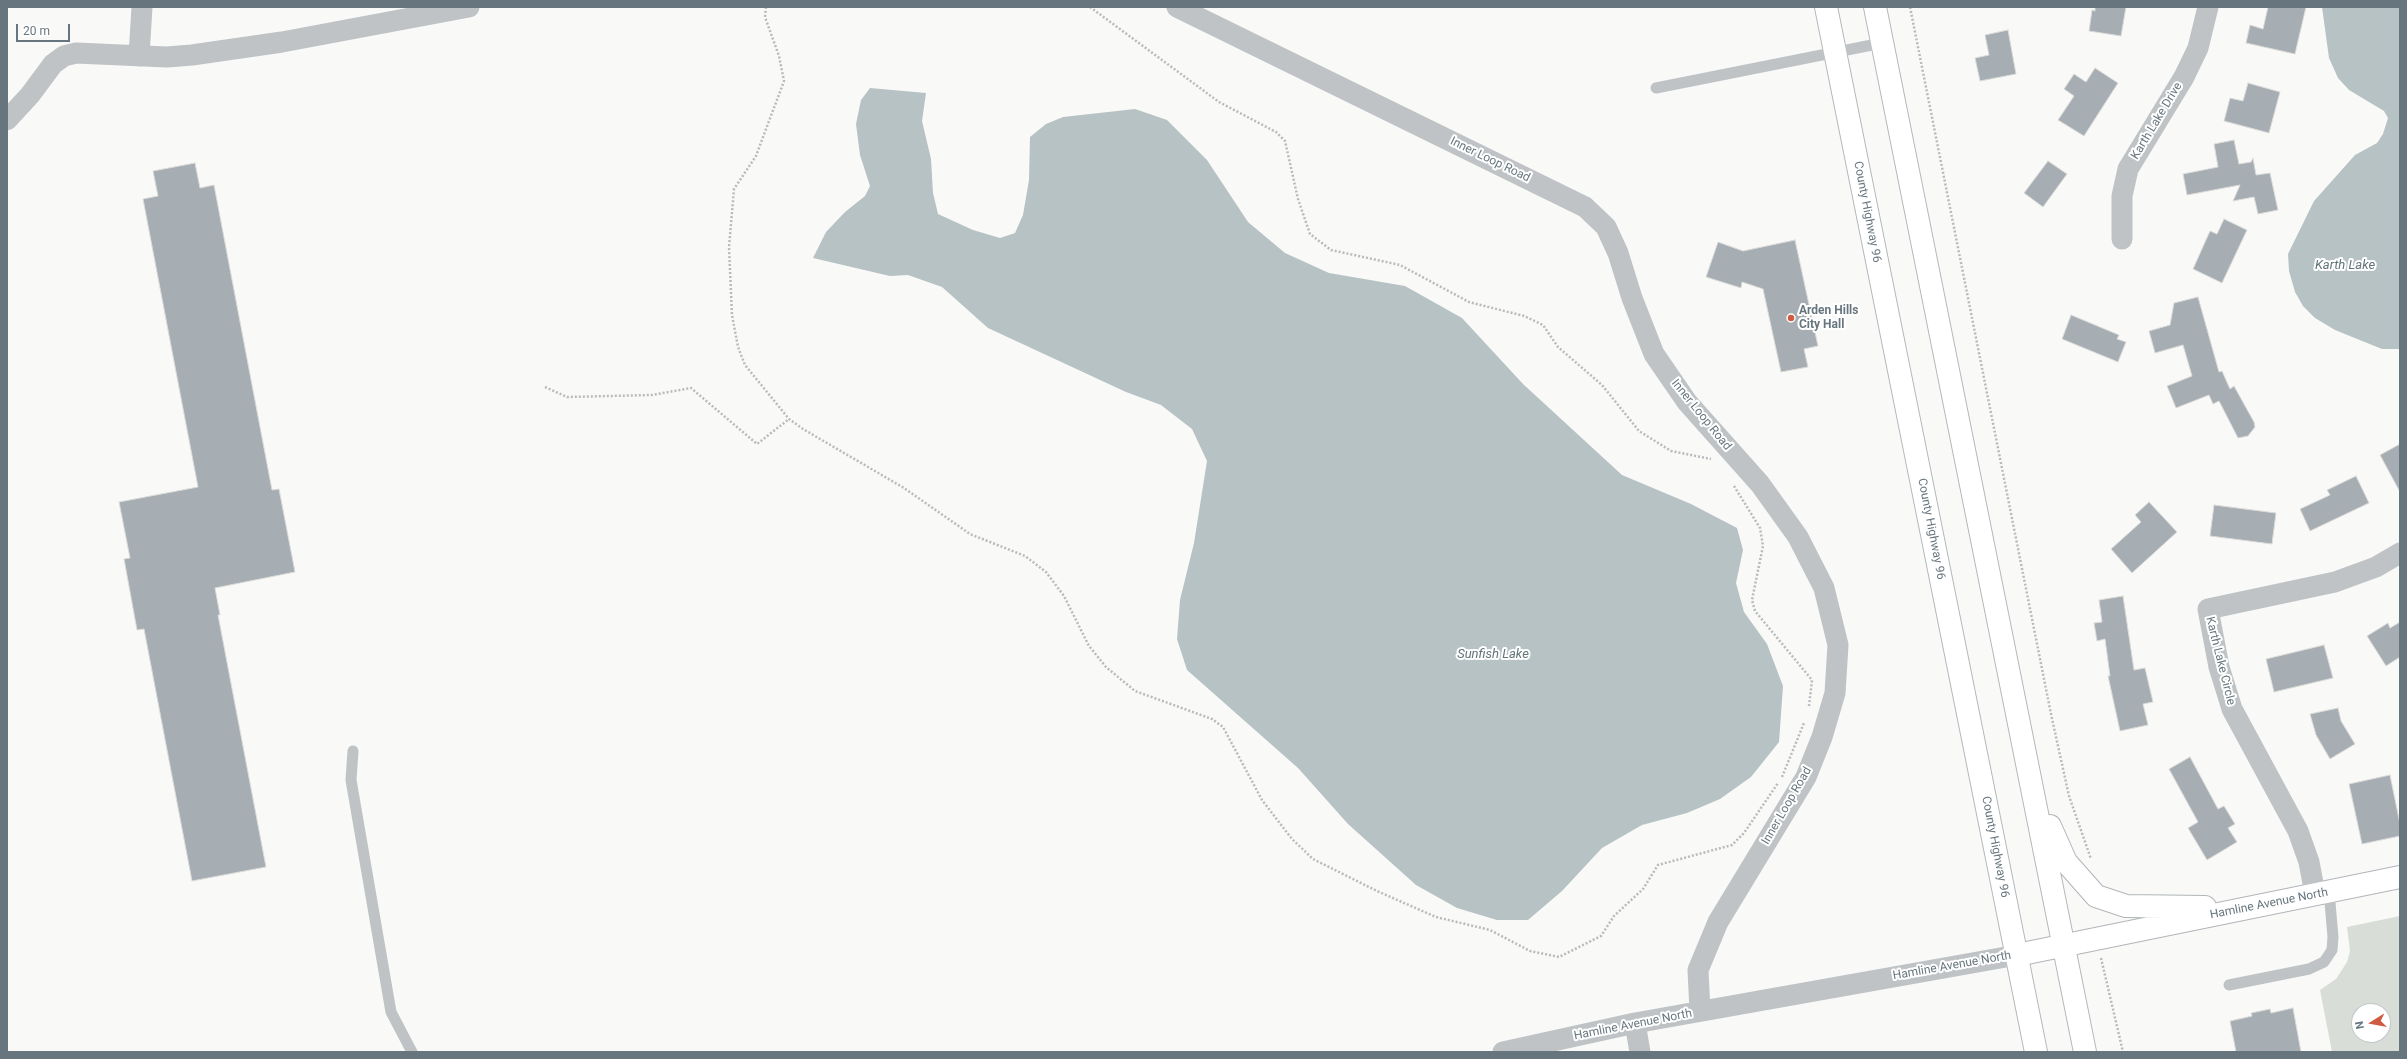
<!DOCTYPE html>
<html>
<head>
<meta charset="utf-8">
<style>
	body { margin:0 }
	#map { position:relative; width:2407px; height:1059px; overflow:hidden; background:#f9f9f7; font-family:Roboto,sans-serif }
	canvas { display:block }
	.frame { position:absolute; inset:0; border:8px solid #67767e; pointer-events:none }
	.north { position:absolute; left:2351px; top:1003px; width:40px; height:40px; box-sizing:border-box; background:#fff; border:1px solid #c2c8cb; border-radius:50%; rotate:259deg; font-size:11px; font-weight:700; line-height:16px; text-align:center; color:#67767e }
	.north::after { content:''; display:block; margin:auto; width:14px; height:18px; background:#cf5b42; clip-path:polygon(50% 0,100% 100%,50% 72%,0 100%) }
	.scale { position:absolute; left:16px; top:24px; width:54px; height:18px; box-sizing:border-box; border:2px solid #67767e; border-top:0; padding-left:5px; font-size:12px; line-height:14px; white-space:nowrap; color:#67767e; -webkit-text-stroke:3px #fff; paint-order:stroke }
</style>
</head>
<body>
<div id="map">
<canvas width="2407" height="1059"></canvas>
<div class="frame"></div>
<div class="north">N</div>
<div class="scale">20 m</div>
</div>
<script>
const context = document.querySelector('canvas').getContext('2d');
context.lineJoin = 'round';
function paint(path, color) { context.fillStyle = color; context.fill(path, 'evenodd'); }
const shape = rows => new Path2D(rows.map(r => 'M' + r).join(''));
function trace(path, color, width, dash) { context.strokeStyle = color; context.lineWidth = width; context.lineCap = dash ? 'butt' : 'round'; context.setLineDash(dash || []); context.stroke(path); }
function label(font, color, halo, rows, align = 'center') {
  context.font = font + ' Roboto,sans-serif'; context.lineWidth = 4; context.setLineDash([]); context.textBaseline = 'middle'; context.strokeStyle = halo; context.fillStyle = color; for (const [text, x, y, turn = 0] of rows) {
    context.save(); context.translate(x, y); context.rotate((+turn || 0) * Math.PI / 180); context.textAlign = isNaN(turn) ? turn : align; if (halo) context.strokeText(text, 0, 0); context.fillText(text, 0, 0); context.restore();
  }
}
const green = shape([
	[2400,916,2400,1052,2332,1052,2320,990,2336,979,2347,962,2350,951,2347,927],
	[2359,1011,2383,1011,2383,1035,2359,1035]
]);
const water = shape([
	[2322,7,2400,7,2400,349,2382,349,2335,330,2315,318,2303,306,2295,292,2289,271,2288,254,2314,201,2355,155,2377,143,2383,134,2388,118,2384,111,2349,90,2338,78,2329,58],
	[870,88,926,93,922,121,931,159,933,193,938,214,973,230,1000,238,1015,233,1023,215,1029,180,1030,137,1046,124,1063,117,1135,109,1167,120,1207,160,1248,222,1285,253,1329,273,1405,286,1462,318,1523,384,1622,475,1691,504,1737,528,1743,550,1736,583,1744,612,1767,644,1783,686,1779,742,1751,777,1720,799,1687,813,1642,825,1602,848,1562,891,1528,920,1497,920,1457,908,1416,885,1348,824,1298,768,1187,670,1177,639,1180,600,1194,543,1207,461,1192,429,1161,405,1126,392,988,328,942,287,908,275,890,276,813,258,826,232,845,212,865,196,870,186,860,155,856,124,861,100]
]);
const building = shape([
	[2095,7,2126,7,2121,36,2089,31,2092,10,2095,11,2095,7],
	[2268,7,2306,7,2295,54,2246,43,2250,25,2263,29,2268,7],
	[2008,30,2016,74,1980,81,1975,58,1989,55,1985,35,2008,30],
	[2095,68,2118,83,2084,136,2058,120,2074,96,2064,89,2074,74,2086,82,2095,68],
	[2248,83,2280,92,2269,133,2224,121,2230,98,2243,101,2248,83],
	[2234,140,2239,164,2251,162,2253,158,2256,175,2270,173,2278,210,2258,214,2254,197,2233,201,2240,185,2187,195,2183,174,2218,167,2214,144,2234,140],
	[2048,161,2067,174,2043,207,2024,193,2048,161],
	[195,163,200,188,214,185,272,490,279,489,295,572,215,588,220,615,218,615,266,867,192,881,144,629,137,630,124,559,130,558,119,502,198,487,143,199,158,196,153,171,195,163],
	[2224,219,2247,230,2222,283,2193,269,2210,231,2217,234,2224,219],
	[1795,240,1818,346,1804,349,1808,367,1781,372,1763,289,1742,282,1741,288,1706,277,1718,242,1743,251,1795,240],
	[2198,297,2219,372,2222,371,2230,389,2234,386,2254,422,2255,427,2248,436,2238,438,2219,401,2213,404,2209,395,2176,408,2167,386,2192,376,2183,345,2155,353,2149,331,2170,325,2174,303,2198,297],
	[2071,315,2119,335,2117,339,2126,342,2118,362,2062,339,2071,315],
	[2400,444,2400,492,2380,455,2400,444],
	[2356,476,2369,503,2310,531,2300,509,2330,495,2327,490,2356,476],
	[2149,502,2177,532,2132,573,2111,549,2141,522,2135,515,2149,502],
	[2214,505,2276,513,2272,544,2210,536,2214,505],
	[2123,596,2134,670,2145,668,2153,702,2143,704,2148,725,2120,731,2108,676,2110,676,2105,639,2097,641,2094,623,2102,622,2099,600,2123,596],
	[2400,622,2400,657,2386,666,2367,636,2388,623,2390,628,2400,622],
	[2324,645,2333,678,2274,692,2266,659,2324,645],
	[2338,708,2341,721,2355,744,2330,759,2316,735,2310,714,2338,708],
	[2190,757,2218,809,2224,806,2235,824,2228,828,2237,842,2207,860,2188,828,2198,822,2169,769,2190,757],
	[2390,775,2400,824,2400,836,2362,844,2349,784,2390,775],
	[2293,1008,2301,1052,2236,1052,2230,1021,2252,1016,2251,1013,2270,1009,2271,1013,2293,1008]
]);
const path = shape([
	[766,7,765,17,779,56,784,81,756,156,734,189,729,247,732,315,738,347,745,365,789,419,803,429,904,488,970,534,1025,556,1046,572,1064,596,1089,646,1106,667,1135,691,1212,719,1223,727,1262,800,1292,839,1313,859,1377,891,1436,917,1490,930,1530,951,1559,957,1601,936,1614,916,1643,889,1658,865,1732,845,1744,833,1778,783],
	[1090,7,1219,102,1276,132,1285,141,1298,199,1310,234,1331,250,1400,265,1469,302,1524,316,1543,325,1558,347,1602,385,1639,431,1671,451,1711,459],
	[1910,7,2051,714,2069,796,2091,859],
	[545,387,567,397,652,395,691,388,757,444,789,419],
	[1734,486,1760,528,1763,546,1752,600,1755,611,1812,680,1809,706],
	[1782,777,1804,723],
	[2101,958,2123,1052]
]);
const lane = shape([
	[1656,88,1882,43],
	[353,751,351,780,391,1012,412,1052],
	[2229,985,2309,969,2324,962,2332,950,2333,937,2329,891]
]);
const street = shape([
	[1177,7,1585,207,1606,227,1618,253,1632,298,1654,354,1687,402,1760,484,1798,537,1824,588,1838,645,1835,693,1822,737,1806,777,1718,922,1698,970,1700,1011],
	[139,56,142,7],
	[7,120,30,95,53,64,64,56,76,53,167,57,192,55,282,42,469,7],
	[2122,239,2122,196,2128,169,2184,77,2198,48,2208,7],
	[2315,894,2309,862,2298,831,2232,709,2219,667,2208,609,2335,582,2376,567,2400,553],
	[1635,1023,1640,1052],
	[1503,1052,1635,1023,2017,955]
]);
const primary = shape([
	[1826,7,2036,1052],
	[1875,7,2085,1052],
	[2050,826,2066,862,2096,896,2126,906,2205,907],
	[2017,955,2400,877]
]);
const markers = [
	[1791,318,4,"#cf5b42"]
];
const streetNames = [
	["Karth Lake Drive",2157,121,-59],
	["Inner Loop Road",1490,160,26],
	["County Highway 96",1867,212,79],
	["Inner Loop Road",1701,415,51],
	["County Highway 96",1931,529,79],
	["Karth Lake Circle",2220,661,76],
	["Inner Loop Road",1787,806,-60],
	["County Highway 96",1995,847,79],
	["Hamline Avenue North",2269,904,-11],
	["Hamline Avenue North",1952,966,-10],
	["Hamline Avenue North",1633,1025,-11]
];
const poiNames = [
	["Arden Hills",1799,311],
	["City Hall",1799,325]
];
const waterNames = [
	["Karth Lake",2345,266],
	["Sunfish Lake",1493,655]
];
paint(green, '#d9ddd7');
paint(water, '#b7c2c5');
paint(building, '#a7aeb3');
trace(building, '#dbdbd9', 1);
trace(primary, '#b1b6b9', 24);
trace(path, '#b7bbbd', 2.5, [2, 2]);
trace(lane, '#bfc3c6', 11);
trace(street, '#bfc3c6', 21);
trace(primary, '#fff', 22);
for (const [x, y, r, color] of markers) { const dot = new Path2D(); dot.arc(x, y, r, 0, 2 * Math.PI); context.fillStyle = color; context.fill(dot); trace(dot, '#fff', 1.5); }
label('12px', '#67767e', '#fff', streetNames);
label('bold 12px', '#67767e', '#fff', poiNames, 'left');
label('italic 13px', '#627478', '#fff', waterNames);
</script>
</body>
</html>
